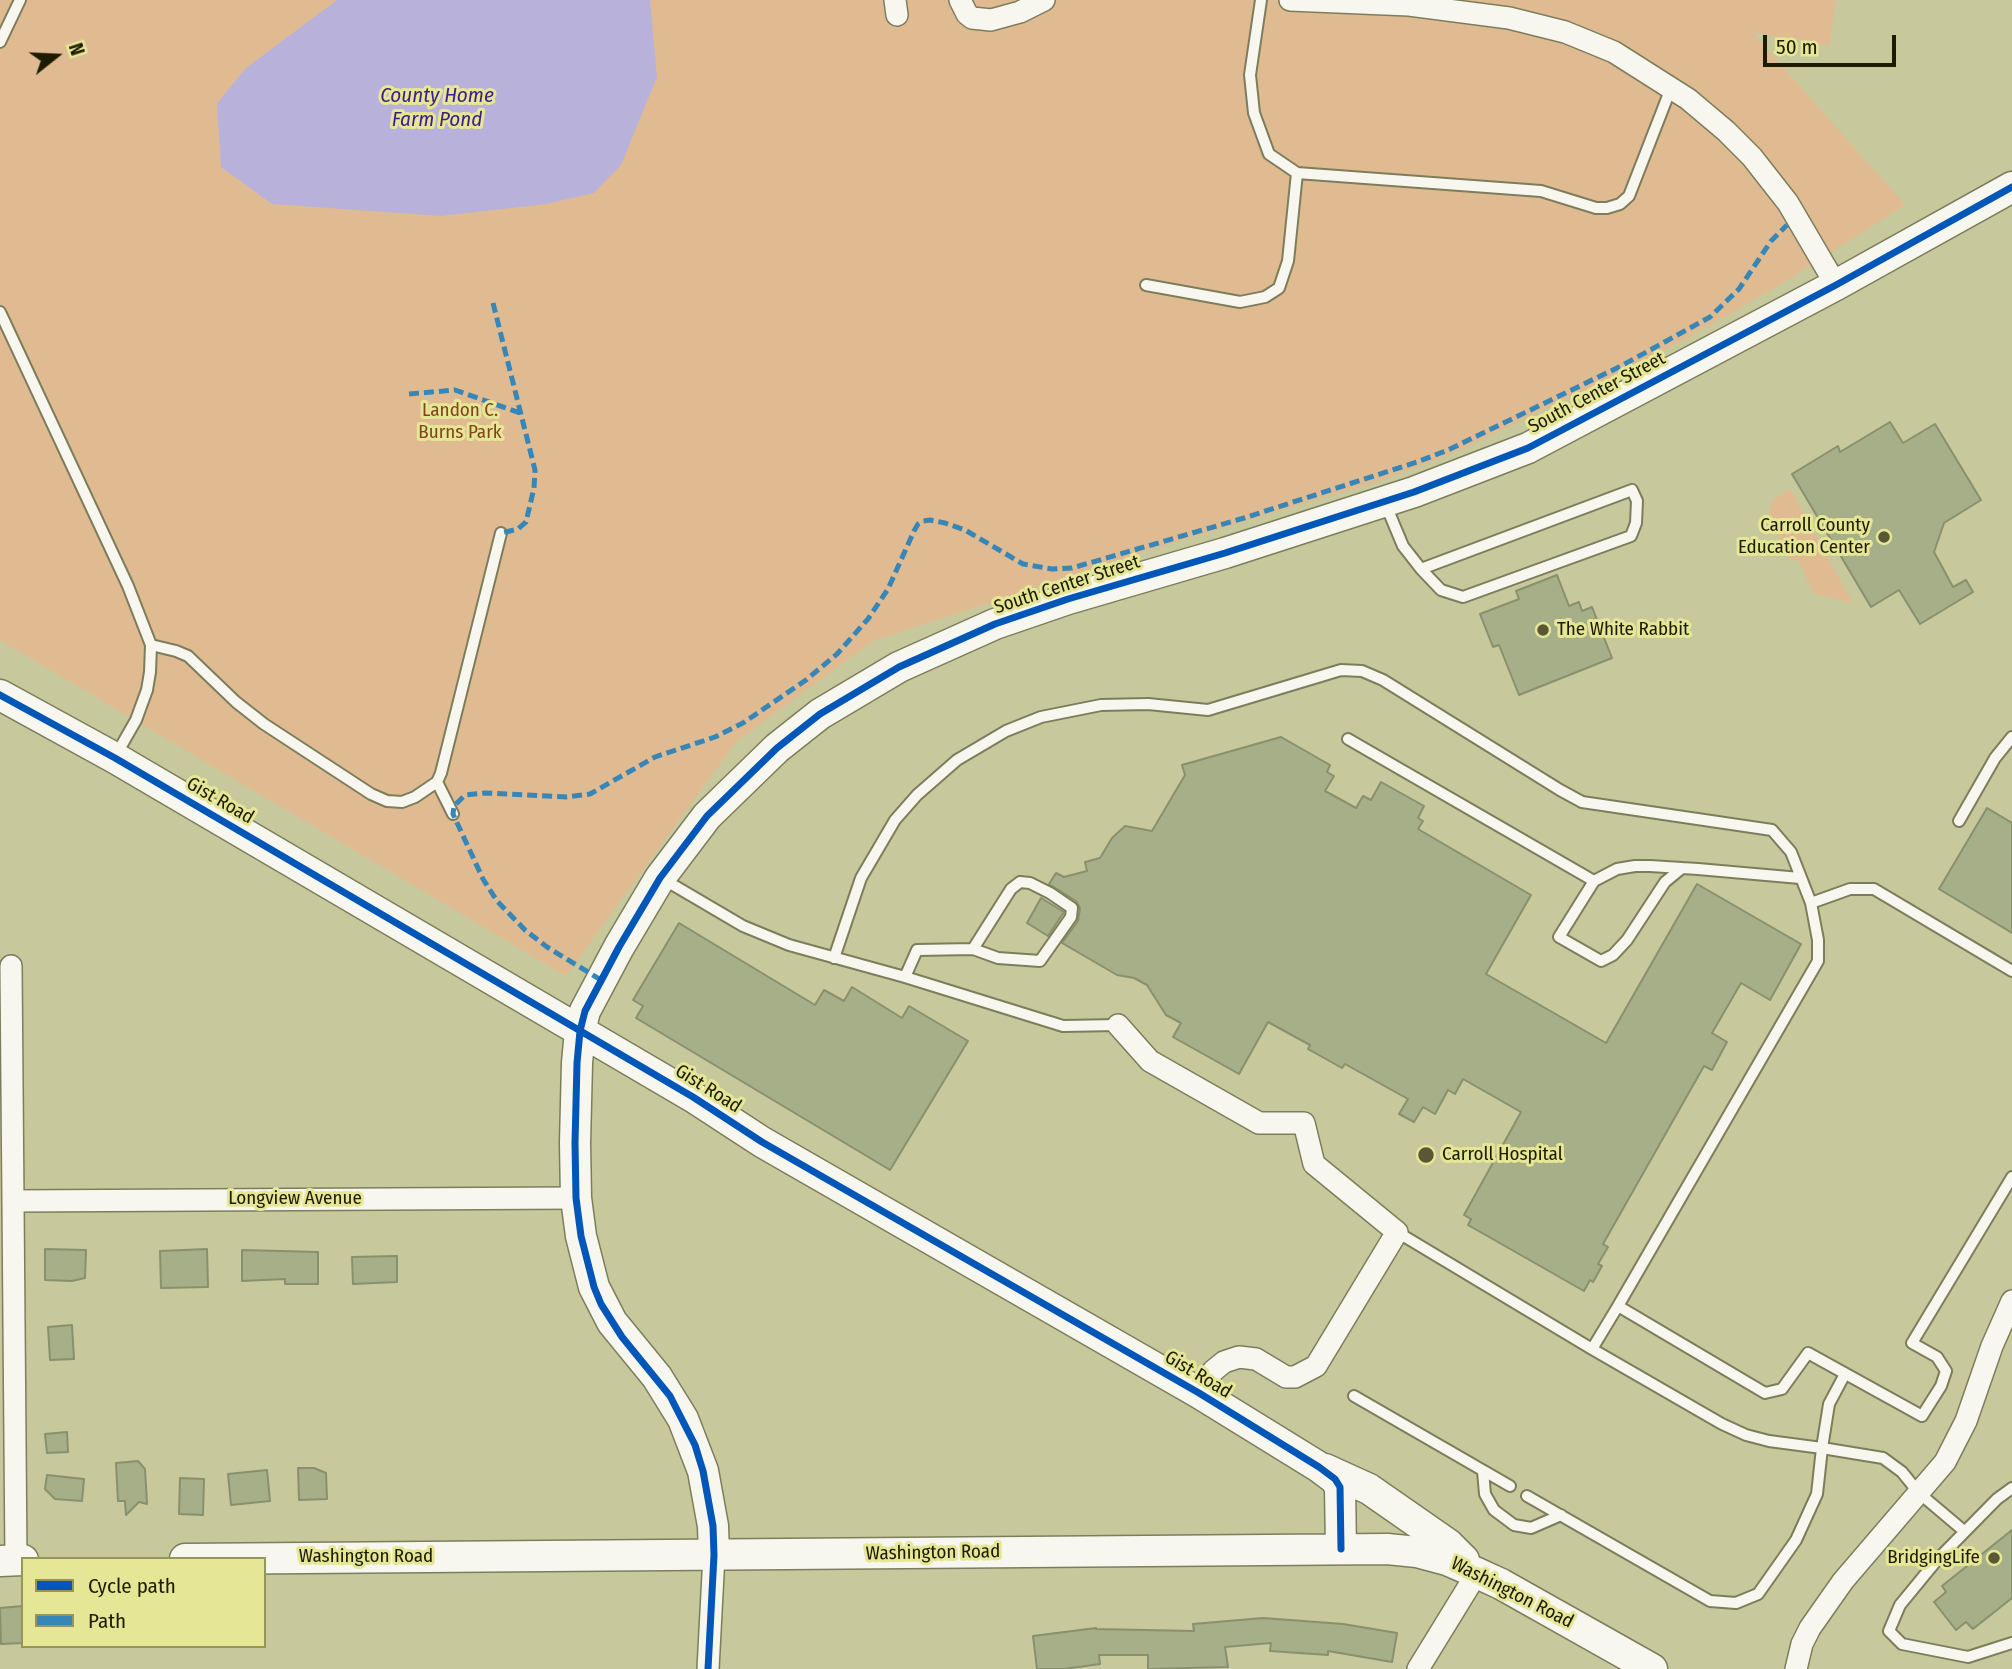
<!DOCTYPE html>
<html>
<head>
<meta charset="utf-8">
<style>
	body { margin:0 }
	#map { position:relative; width:2012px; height:1669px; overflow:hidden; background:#c7c89b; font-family:"Fira Sans Condensed",sans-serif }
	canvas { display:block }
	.legend { position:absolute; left:21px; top:1557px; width:245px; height:91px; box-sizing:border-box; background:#e6e796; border:2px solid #96965a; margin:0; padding:9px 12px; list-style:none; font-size:21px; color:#1d1c00 }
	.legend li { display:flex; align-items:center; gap:14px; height:35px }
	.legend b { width:35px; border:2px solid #96965a }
	.north { position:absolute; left:21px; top:21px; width:70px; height:70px; -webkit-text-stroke:5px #e6e796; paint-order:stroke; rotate:72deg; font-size:19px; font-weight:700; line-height:28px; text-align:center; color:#1d1c00 }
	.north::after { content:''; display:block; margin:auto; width:24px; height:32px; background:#1d1c00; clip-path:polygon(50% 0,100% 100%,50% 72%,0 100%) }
	.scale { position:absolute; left:1763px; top:35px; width:133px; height:32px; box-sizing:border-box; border:4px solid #1d1c00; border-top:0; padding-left:9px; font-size:21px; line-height:24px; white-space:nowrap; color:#1d1c00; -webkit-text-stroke:5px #e6e796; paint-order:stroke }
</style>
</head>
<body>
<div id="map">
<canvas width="2012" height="1669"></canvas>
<ul class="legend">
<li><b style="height:9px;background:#0057b8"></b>Cycle path</li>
<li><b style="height:9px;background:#3686b8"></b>Path</li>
</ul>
<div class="north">N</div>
<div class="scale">50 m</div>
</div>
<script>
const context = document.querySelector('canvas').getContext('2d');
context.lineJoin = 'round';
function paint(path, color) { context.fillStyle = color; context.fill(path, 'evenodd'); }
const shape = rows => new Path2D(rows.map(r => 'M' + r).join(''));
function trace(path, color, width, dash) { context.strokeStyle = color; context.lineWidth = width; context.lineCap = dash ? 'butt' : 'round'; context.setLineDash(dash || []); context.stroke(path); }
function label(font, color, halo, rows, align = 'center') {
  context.font = font + ' "Fira Sans Condensed",sans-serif'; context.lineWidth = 6; context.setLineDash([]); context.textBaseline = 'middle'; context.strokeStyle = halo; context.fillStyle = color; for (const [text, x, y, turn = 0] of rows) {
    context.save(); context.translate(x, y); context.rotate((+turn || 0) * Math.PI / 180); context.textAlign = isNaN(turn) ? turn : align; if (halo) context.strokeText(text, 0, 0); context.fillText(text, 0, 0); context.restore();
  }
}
const green = shape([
	[0,0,1836,0,1829,46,1752,32,1905,205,1780,285,1653,357,1454,453,1380,481,1156,548,873,641,736,742,566,976,0,640],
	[1790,489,1853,603,1814,594,1797,558,1791,561,1768,516,1773,500]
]);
const water = shape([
	[337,0,650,0,657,77,621,165,594,193,546,204,441,216,272,204,221,167,217,103,246,68]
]);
const building = shape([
	[1890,422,1903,443,1935,424,1981,500,1944,523,1934,552,1953,587,1966,580,1973,592,1920,624,1899,590,1871,607,1792,474,1838,446,1840,452,1890,422],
	[1557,575,1569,606,1579,602,1582,611,1592,607,1612,658,1519,695,1499,645,1493,647,1480,614,1519,599,1516,591,1557,575],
	[1281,737,1330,765,1327,772,1334,776,1325,791,1356,808,1363,796,1371,800,1381,782,1424,806,1418,818,1423,821,1418,829,1531,895,1486,974,1606,1043,1697,884,1801,944,1770,1000,1741,983,1712,1033,1727,1042,1712,1070,1704,1066,1603,1244,1608,1247,1598,1264,1602,1266,1593,1282,1590,1280,1584,1291,1468,1225,1471,1219,1464,1215,1521,1112,1463,1079,1455,1094,1448,1090,1435,1114,1423,1107,1414,1122,1399,1114,1408,1099,1345,1064,1342,1068,1308,1049,1310,1045,1268,1022,1239,1074,1173,1037,1181,1023,1166,1015,1147,985,1134,978,1117,975,1062,943,1078,921,1080,908,1076,901,1049,884,1056,873,1064,877,1087,871,1085,862,1100,858,1112,838,1125,826,1152,831,1185,775,1182,765,1281,737],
	[1987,808,2012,823,2012,933,1939,889,1987,808],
	[1041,898,1064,912,1048,936,1027,923,1041,898],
	[679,923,815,1005,824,990,844,1001,852,987,902,1018,909,1006,968,1041,890,1170,636,1018,643,1006,633,1000,679,923],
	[45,1249,86,1250,85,1278,72,1281,45,1280,45,1249],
	[207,1249,208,1287,161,1288,160,1251,207,1249],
	[242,1250,318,1252,318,1284,285,1284,285,1279,242,1281,242,1250],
	[397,1256,397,1282,353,1284,352,1257,397,1256],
	[72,1325,74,1359,50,1360,48,1327,72,1325],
	[67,1432,68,1452,47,1453,45,1434,67,1432],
	[138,1461,145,1469,147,1504,139,1502,126,1515,125,1501,118,1501,116,1463,138,1461],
	[298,1468,314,1468,326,1473,327,1499,299,1500,298,1468],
	[267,1470,270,1501,231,1505,228,1474,267,1470],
	[47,1475,84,1479,82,1501,55,1499,45,1489,47,1475],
	[180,1478,204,1479,203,1515,179,1514,180,1478],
	[2012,1530,2012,1598,1973,1629,1966,1622,1956,1630,1934,1602,1946,1592,1942,1586,2012,1530],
	[23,1606,23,1643,1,1644,0,1608,23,1606],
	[1263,1618,1343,1624,1397,1633,1392,1662,1328,1651,1328,1655,1270,1651,1271,1643,1225,1647,1228,1667,1148,1669,1148,1655,1099,1655,1100,1664,1064,1669,1037,1669,1033,1636,1096,1628,1096,1629,1194,1631,1193,1624,1263,1618]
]);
const lane = shape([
	[1261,0,1250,75,1254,113,1269,154,1297,173,1541,191,1596,208,1607,208,1620,204,1629,196,1671,88],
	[0,42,20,0],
	[1146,285,1240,302,1265,297,1279,288,1288,261,1297,173],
	[0,312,128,586,151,645,150,672,147,690,136,720,116,755],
	[1385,503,1403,546,1421,569,1441,590,1463,597,1631,536,1636,523,1637,501,1632,490,1421,569],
	[151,645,176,651,188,656,236,702,264,724,371,794,387,801,402,802,415,797,437,782,441,773,501,533],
	[1348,739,1594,881],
	[437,782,453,814],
	[1959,821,1995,758,2012,737],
	[1682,868,1665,882,1627,940,1613,955,1601,961,1559,937,1594,881,1617,869,1635,866,1650,866,1698,869,1800,878],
	[663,879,743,926,789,945,905,977,1063,1026,1118,1025],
	[1811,903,1850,889,1874,889,2012,971],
	[834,958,861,878,895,820,917,795,957,760,1006,731,1041,717,1101,705,1148,704,1208,710,1341,670,1362,671,1383,680,1560,790,1582,802,1772,830,1791,852,1811,903,1818,940,1818,961,1618,1306,1765,1393,1782,1389,1808,1353,1922,1416,1941,1386,1946,1371,1937,1357,1912,1343,2012,1177],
	[905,977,917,950,973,949,998,958,1040,961,1071,917,1072,908,1050,893,1030,883,1020,882,1011,889,973,949],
	[1397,1232,1592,1349,1722,1424,1746,1435,1769,1441,1822,1448,1817,1494,1796,1540,1758,1594,1736,1603,1710,1601,1527,1496],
	[1592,1349,1618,1306],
	[1845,1374,1829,1404,1822,1448,1883,1458,1902,1472,1919,1493,1964,1531],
	[1354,1396,1510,1486],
	[1483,1471,1485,1494,1494,1510,1514,1525,1531,1528,1561,1515],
	[2012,1488,1997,1499,1937,1560,1900,1605,1889,1631,1902,1644,1968,1657,2012,1643]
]);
const street = shape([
	[895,0,897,15],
	[960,0,967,14,972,18,991,20,1020,12,1044,0],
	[1290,0,1409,5,1509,18,1565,32,1614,52,1688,99,1726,131,1752,157,1788,203,1836,285],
	[11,966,16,1561],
	[1118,1025,1150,1061,1259,1123,1304,1123,1314,1164,1397,1232,1316,1366,1295,1377,1286,1377,1256,1359,1239,1357,1224,1362,1213,1371,1199,1393],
	[14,1201,576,1198],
	[708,1669,714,1555],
	[1418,1669,1477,1573],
	[1796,1669,1802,1644,1810,1628,1843,1581,1945,1462,1966,1421,1992,1346,2012,1301]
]);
const secondary = shape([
	[0,695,115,758,693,1097,762,1142,1199,1393,1319,1467,1335,1479,1340,1487,1341,1549],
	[1325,1469,1369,1489,1448,1544,1464,1560],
	[714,1555,713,1526,703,1471,683,1419,657,1377,612,1322,594,1287,581,1236,576,1198,575,1143,577,1063,580,1031,585,1011,619,947,660,878,707,816,777,748,820,714,899,667,995,624,1068,599,1225,553,1414,492,1528,448,1836,285,2012,187],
	[185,1559,1387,1549,1417,1552,1447,1560,1477,1573,1501,1584,1652,1669],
	[0,1561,23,1560]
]);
const quiet = shape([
	[493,303,535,470,534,488,526,522,518,529,501,533],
	[409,394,455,390,520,413],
	[601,980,547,947,525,930,497,901,483,879,453,814,454,806,465,795,485,793,567,797,590,794,655,757,715,737,743,723,806,680,837,654,868,619,888,589,914,531,918,524,923,521,930,520,945,523,965,530,1023,564,1052,569,1072,568,1244,518,1417,462,1448,450,1621,366,1710,317,1739,289,1771,241,1787,225]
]);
const cycleway = shape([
	[0,695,115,758,693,1097,762,1142,1199,1393,1319,1467,1335,1479,1340,1487,1341,1549],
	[708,1669,714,1555,713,1526,703,1471,695,1445,670,1396,622,1337,601,1304,594,1287,581,1236,576,1198,575,1143,577,1063,580,1031,585,1011,619,947,660,878,707,816,777,748,820,714,899,667,995,624,1068,599,1225,553,1414,492,1528,448,1836,285,2012,187]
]);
const markers = [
	[1884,537,7,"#585836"],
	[1543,630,7,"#585836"],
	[1426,1155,9,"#585836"],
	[1994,1558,7,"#585836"]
];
const streetNames = [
	["South Center Street",1597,393,-28],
	["South Center Street",1067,585,-18],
	["Gist Road",220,801,30],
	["Gist Road",708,1089,32],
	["Longview Avenue",295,1199],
	["Gist Road",1198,1375,31],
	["Washington Road",933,1553,-1],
	["Washington Road",366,1557],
	["Washington Road",1512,1593,27]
];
const parkNames = [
	["Landon C.",460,411],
	["Burns Park",460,433]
];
const poiNames = [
	["Carroll County",1870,526],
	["Education Center",1870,548],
	["The White Rabbit",1557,630,"left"],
	["Carroll Hospital",1442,1155,"left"],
	["BridgingLife",1980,1558]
];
const waterNames = [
	["County Home",437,96],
	["Farm Pond",437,120]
];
paint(green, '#e0bb92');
paint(water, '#b8b2da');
paint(building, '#a6af88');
trace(building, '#89906e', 2);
trace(lane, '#7d7d5c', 14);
trace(street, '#7d7d5c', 24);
trace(secondary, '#7d7d5c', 33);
trace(lane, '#f7f7f0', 10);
trace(street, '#f7f7f0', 21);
trace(secondary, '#f7f7f0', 30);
trace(quiet, '#3686b8', 5, [10, 5]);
trace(cycleway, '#0057b8', 7);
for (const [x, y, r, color] of markers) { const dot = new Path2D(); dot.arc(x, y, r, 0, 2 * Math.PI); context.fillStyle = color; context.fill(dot); trace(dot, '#e6e796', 2.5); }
label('19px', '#1d1c00', '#e6e796', streetNames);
label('19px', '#83441f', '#e6e796', parkNames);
label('19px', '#1d1c00', '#e6e796', poiNames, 'right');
label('italic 21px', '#3e1c89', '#e6e796', waterNames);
</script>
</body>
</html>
